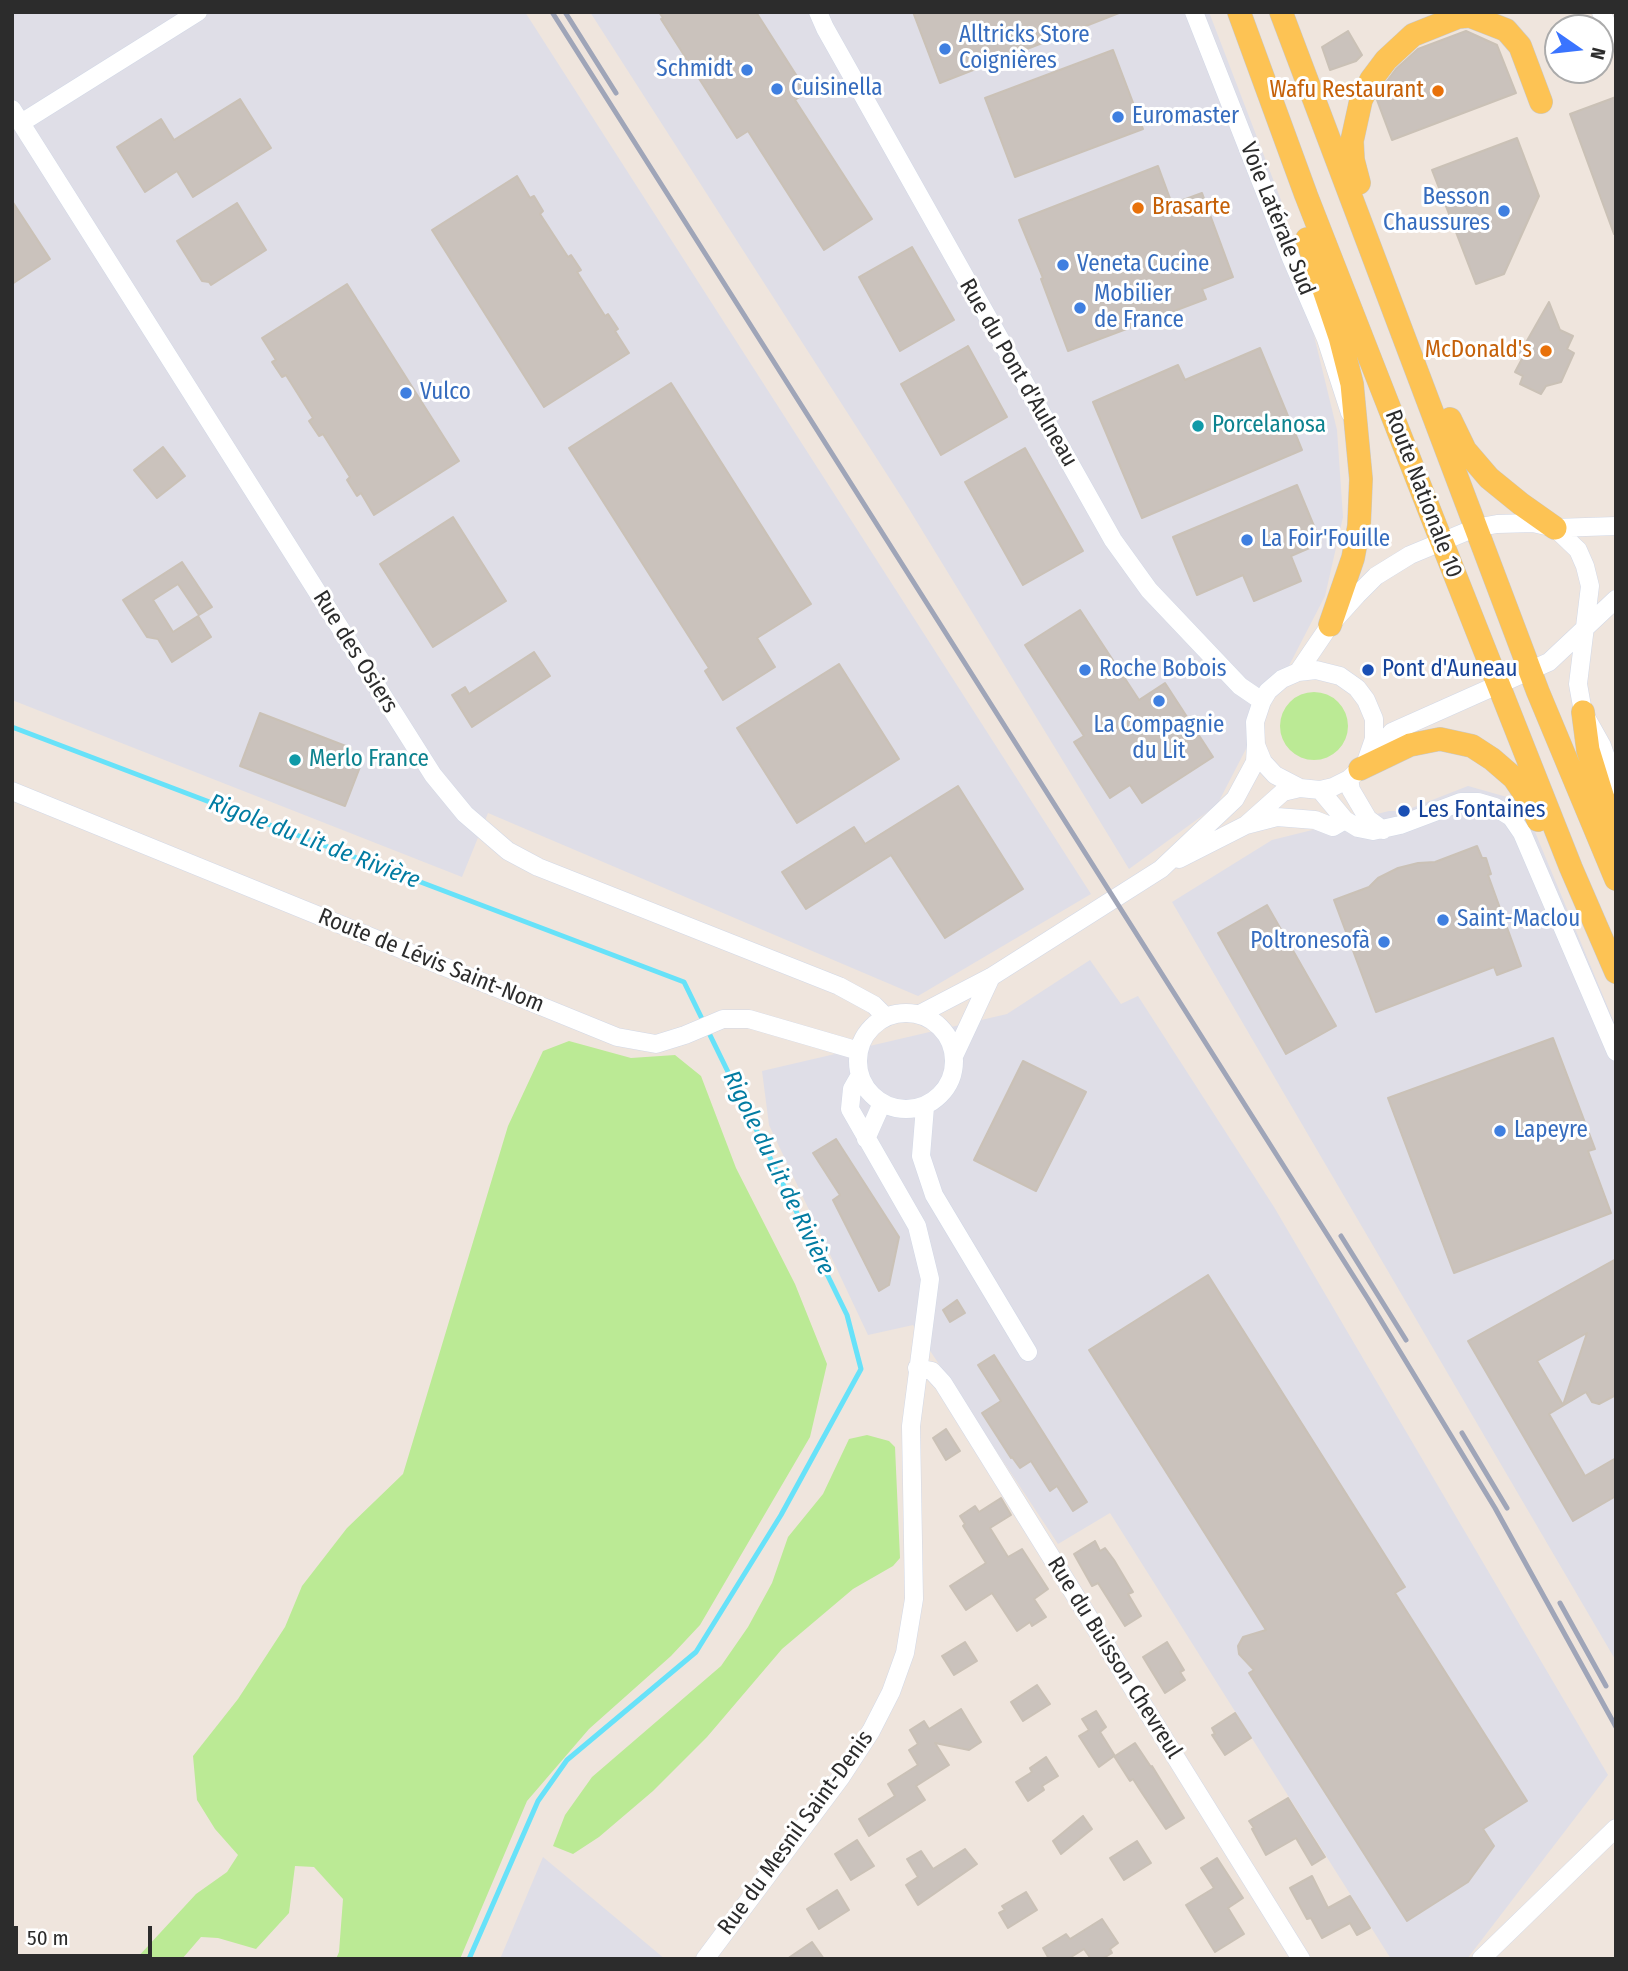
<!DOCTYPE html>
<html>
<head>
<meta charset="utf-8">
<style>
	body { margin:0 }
	#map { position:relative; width:1628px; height:1971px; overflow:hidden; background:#efe5dd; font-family:"Fira Sans Condensed",sans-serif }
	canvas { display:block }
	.frame { position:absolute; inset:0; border:14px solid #2c2c2c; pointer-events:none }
	.north { position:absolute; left:1544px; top:14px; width:70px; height:70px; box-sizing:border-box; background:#fff; border:2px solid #ababab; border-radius:50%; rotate:104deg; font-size:19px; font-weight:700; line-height:28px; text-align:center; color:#2c2c2c }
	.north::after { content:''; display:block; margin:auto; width:24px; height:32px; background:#3a74ff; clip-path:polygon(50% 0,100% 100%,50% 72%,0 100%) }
	.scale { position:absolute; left:14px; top:1926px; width:138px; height:32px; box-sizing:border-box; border:4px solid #2c2c2c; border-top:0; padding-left:9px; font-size:21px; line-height:24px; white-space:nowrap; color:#2c2c2c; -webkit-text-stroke:5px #fff; paint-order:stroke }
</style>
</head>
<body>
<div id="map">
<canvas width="1628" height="1971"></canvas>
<div class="frame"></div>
<div class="north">N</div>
<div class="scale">50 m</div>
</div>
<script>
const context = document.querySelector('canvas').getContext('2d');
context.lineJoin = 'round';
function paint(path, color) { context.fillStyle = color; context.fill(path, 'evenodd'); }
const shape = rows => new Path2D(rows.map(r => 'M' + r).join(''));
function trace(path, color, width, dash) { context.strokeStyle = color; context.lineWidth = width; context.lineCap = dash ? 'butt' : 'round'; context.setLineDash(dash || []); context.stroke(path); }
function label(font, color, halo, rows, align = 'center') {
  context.font = font + ' "Fira Sans Condensed",sans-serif'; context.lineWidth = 6; context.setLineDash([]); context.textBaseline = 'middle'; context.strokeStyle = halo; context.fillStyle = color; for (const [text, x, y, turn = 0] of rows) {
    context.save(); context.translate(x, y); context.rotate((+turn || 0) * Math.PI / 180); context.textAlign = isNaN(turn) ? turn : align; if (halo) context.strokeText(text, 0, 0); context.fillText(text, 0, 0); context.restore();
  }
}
const industrial = shape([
	[12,12,525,12,1091,894,918,996,488,813,462,877,12,700],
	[590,12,1209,12,1281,200,1337,430,1343,517,1325,596,1217,805,1129,869,906,504],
	[1468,786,1514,799,1535,832,1616,1027,1616,1661,1172,902,1272,840,1389,811,1404,811],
	[1090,960,1121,1004,1138,996,1274,1207,1608,1775,1467,1959,1391,1959,1110,1513,1058,1544,913,1325,868,1335,769,1125,762,1071,1007,1014],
	[543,1857,665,1959,500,1959]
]);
const green = shape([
	'1280 726a34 34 0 1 1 68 0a34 34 0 1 1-68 0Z',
	[569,1041,631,1058,675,1055,701,1076,736,1168,795,1284,827,1364,810,1437,700,1625,671,1656,589,1729,527,1801,460,1959,336,1959,339,1952,343,1899,314,1867,295,1866,289,1913,256,1949,218,1938,201,1937,182,1959,136,1959,196,1894,227,1872,238,1855,215,1829,197,1800,193,1756,238,1699,285,1627,302,1586,347,1528,403,1474,508,1126,543,1051],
	[867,1435,889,1441,895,1447,900,1558,893,1566,853,1589,782,1649,707,1737,653,1791,599,1837,573,1854,553,1846,565,1815,592,1777,721,1666,748,1627,772,1583,788,1537,823,1494,849,1439]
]);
const stream = shape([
	[12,727,684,982,847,1315,861,1369,781,1515,696,1652,567,1760,538,1801,469,1959]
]);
const building = shape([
	[659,12,756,12,807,92,795,100,872,219,824,250,748,131,737,138,661,19,663,18,659,12],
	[913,12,1119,12,1119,13,940,83,913,12],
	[1348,31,1362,55,1356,61,1330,70,1322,47,1348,31],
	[1466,31,1497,45,1516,93,1392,140,1377,100,1384,85,1396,69,1418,49,1466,31],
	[1113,50,1143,129,1015,177,985,98,1113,50],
	[1616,97,1616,233,1614,234,1570,114,1616,97],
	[240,99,271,148,193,197,177,171,145,192,117,147,161,119,174,140,240,99],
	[1517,138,1539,196,1504,274,1476,284,1432,170,1517,138],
	[1158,166,1172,204,1202,193,1233,277,1202,289,1206,299,1068,351,1041,279,1043,278,1019,220,1158,166],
	[517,176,530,198,534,196,543,211,540,214,568,257,571,255,581,270,577,272,605,316,608,314,618,329,615,331,629,353,544,407,432,230,517,176],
	[12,201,50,259,12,284,12,201],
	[237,203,266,250,211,285,209,282,202,281,177,241,237,203],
	[912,247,954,320,900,351,859,277,912,247],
	[347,284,459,461,374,515,361,493,357,496,347,480,350,477,323,434,319,436,309,421,313,418,286,375,282,377,272,362,276,360,262,338,347,284],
	[1549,302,1560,330,1573,336,1567,349,1574,353,1561,382,1546,386,1541,394,1520,384,1523,376,1515,372,1524,355,1520,353,1549,302],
	[968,346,1007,417,941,455,901,384,968,346],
	[1260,348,1302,450,1142,518,1093,402,1178,365,1185,380,1260,348],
	[671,383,811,604,757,638,775,667,723,700,705,671,709,668,569,448,671,383],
	[163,447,185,476,157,498,134,470,163,447],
	[1025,448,1083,551,1023,585,965,482,1025,448],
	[1297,485,1321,543,1291,556,1301,581,1254,601,1243,575,1197,595,1173,537,1297,485],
	[453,517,506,601,433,647,380,564,453,517],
	[182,562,212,607,199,615,178,584,153,600,173,632,198,616,211,637,172,662,158,639,147,637,123,600,182,562],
	[1080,610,1139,700,1165,683,1213,757,1142,803,1130,785,1110,798,1074,742,1084,736,1025,645,1080,610],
	[534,652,550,676,472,727,452,695,465,687,469,694,534,652],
	[839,664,899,759,797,823,737,728,839,664],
	[260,713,351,748,350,752,361,756,357,766,360,767,345,806,240,766,260,713],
	[958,786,1023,889,945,938,891,855,806,909,782,872,854,827,865,844,958,786],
	[1477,846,1482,858,1486,858,1491,874,1488,875,1521,966,1497,975,1494,967,1376,1012,1334,900,1369,887,1378,878,1398,868,1418,863,1435,862,1477,846],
	[1267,905,1336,1026,1286,1054,1218,933,1267,905],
	[1553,1038,1595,1149,1588,1151,1611,1213,1454,1273,1388,1098,1553,1038],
	[1023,1061,1086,1092,1036,1191,974,1160,1023,1061],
	[836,1139,899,1237,889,1285,879,1291,833,1200,840,1195,813,1153,836,1139],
	[1616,1259,1616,1395,1599,1404,1592,1402,1586,1392,1549,1414,1585,1476,1616,1458,1616,1496,1573,1521,1468,1341,1616,1259],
	[1587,1333,1563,1405,1537,1361,1587,1333],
	[1208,1275,1405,1587,1395,1593,1527,1801,1483,1829,1494,1846,1468,1882,1407,1921,1249,1673,1254,1670,1239,1654,1238,1646,1243,1637,1266,1630,1089,1350,1208,1275],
	[957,1300,965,1313,950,1322,943,1310,957,1300],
	[994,1355,1087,1502,1073,1511,1057,1486,1050,1491,1031,1461,1020,1468,1012,1457,1011,1458,982,1413,1001,1401,978,1365,994,1355],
	[946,1429,960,1451,946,1460,933,1438,946,1429],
	[1001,1498,1011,1515,990,1528,1008,1557,1022,1549,1048,1589,1034,1599,1046,1617,1032,1626,1030,1622,1017,1631,992,1593,966,1610,950,1586,986,1563,963,1526,965,1524,960,1516,975,1506,979,1512,1001,1498],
	[1095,1541,1100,1551,1105,1548,1114,1560,1133,1592,1128,1594,1141,1616,1125,1626,1098,1583,1092,1586,1074,1554,1095,1541],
	[965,1642,977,1661,954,1675,942,1656,965,1642],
	[1167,1642,1184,1670,1180,1672,1185,1680,1165,1693,1143,1657,1167,1642],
	[1037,1685,1050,1704,1023,1721,1011,1702,1037,1685],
	[961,1709,981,1742,969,1750,935,1743,949,1765,916,1786,925,1800,869,1836,859,1819,895,1796,888,1784,918,1765,909,1750,918,1744,910,1730,924,1721,929,1729,961,1709],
	[1096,1711,1106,1727,1100,1732,1115,1756,1135,1743,1151,1767,1152,1766,1184,1818,1166,1829,1142,1793,1133,1779,1130,1781,1114,1756,1099,1767,1079,1736,1089,1730,1082,1719,1096,1711],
	[1235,1713,1251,1738,1225,1755,1212,1735,1215,1734,1212,1728,1235,1713],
	[1046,1757,1058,1776,1042,1786,1044,1790,1028,1801,1016,1782,1032,1772,1030,1768,1046,1757],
	[1288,1798,1325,1857,1312,1865,1296,1838,1266,1855,1252,1829,1254,1828,1249,1821,1288,1798],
	[1083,1816,1092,1829,1061,1854,1053,1841,1083,1816],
	[857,1840,874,1866,851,1880,835,1854,857,1840],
	[1137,1841,1151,1863,1124,1880,1110,1858,1137,1841],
	[965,1849,977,1864,918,1905,906,1885,918,1877,907,1859,921,1851,933,1869,965,1849],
	[1217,1858,1243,1898,1228,1908,1244,1934,1215,1952,1186,1905,1214,1888,1201,1868,1217,1858],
	[1312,1876,1328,1908,1350,1896,1370,1928,1357,1935,1350,1923,1322,1938,1311,1918,1307,1919,1290,1888,1312,1876],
	[837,1890,849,1910,819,1929,807,1909,837,1890],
	[1026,1892,1037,1910,1008,1928,999,1913,1005,1910,1002,1906,1026,1892],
	[1102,1919,1118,1943,1110,1949,1112,1953,1102,1959,1091,1959,1084,1949,1068,1959,1049,1959,1043,1948,1066,1934,1070,1939,1102,1919],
	[812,1942,824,1959,787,1959,812,1942]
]);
const minor = shape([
	[818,12,825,28,1113,540,1149,590,1240,686,1262,701],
	[1194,12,1291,258,1326,339,1350,413],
	[1601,12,1616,42],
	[12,109,433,775,465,814,508,851,538,867,839,986,874,1005,886,1017],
	[21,123,198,12],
	[1555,528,1616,526],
	[1298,672,1330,625,1357,595,1376,576,1410,555,1475,528,1497,524,1533,523,1555,528,1578,550,1585,566,1590,586,1578,684,1583,712,1602,746,1616,785],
	[1367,759,1374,739,1374,719,1366,700,1357,688,1340,676,1316,670,1298,672,1282,679,1268,691,1262,701,1255,722,1256,745,1263,762,1275,775,1300,788,1320,790,1333,787,1349,779,1360,769,1392,732,1549,662,1616,599],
	[1349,779,1351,790,1368,819,1383,830],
	[1320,790,1345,820,1358,828,1373,831,1400,825,1461,802,1478,802,1495,807,1511,817,1522,833,1616,1052],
	[12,791,617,1037,656,1044,685,1035,723,1019,749,1019,859,1051],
	[1246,825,1277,817,1315,820,1333,827,1345,820],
	[1179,859,1246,825,1283,792,1300,788],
	'858 1061a48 48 0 1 1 96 0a48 48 0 1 1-96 0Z',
	[920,1014,991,977,1161,869,1235,799,1255,762,1256,745],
	[955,1054,991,977],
	[925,1107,921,1156,934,1195,1028,1352],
	[866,1139,882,1103],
	[917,1368,932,1371,943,1383,1301,1959],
	[705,1959,841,1777,871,1731,891,1692,905,1653,914,1599,911,1426,930,1279,917,1226,850,1109,852,1089,860,1075],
	[1481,1959,1616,1828]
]);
const major = shape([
	[1239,12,1306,195,1434,522,1571,868,1616,972],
	[1281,12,1538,692,1616,879],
	[1359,183,1353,160,1352,141,1361,100,1371,80,1386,60,1413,35,1458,17,1470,16,1506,30,1520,46,1541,102],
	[1307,239,1340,337,1352,384,1361,479,1359,526,1353,558,1330,625],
	[1450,419,1465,450,1489,478,1521,504,1555,528],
	[1583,712,1588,750,1609,818,1608,851],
	[1360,769,1410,745,1440,739,1472,746,1492,759,1514,778,1531,803,1538,820]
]);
const rail = shape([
	[552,12,1368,1299,1495,1508,1616,1727],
	[565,12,616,93],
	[1341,1236,1406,1340],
	[1462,1433,1507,1508],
	[1560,1603,1606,1686]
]);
const markers = [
	[945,49,7,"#3f7fe0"],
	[747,70,7,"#3f7fe0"],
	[777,89,7,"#3f7fe0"],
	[1438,91,7,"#e8710a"],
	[1118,117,7,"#3f7fe0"],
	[1138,208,7,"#e8710a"],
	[1504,211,7,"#3f7fe0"],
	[1063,265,7,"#3f7fe0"],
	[1080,308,7,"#3f7fe0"],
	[1546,351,7,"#e8710a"],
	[406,393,7,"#3f7fe0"],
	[1198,426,7,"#0f9aa8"],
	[1247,540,7,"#3f7fe0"],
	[1085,670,7,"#3f7fe0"],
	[1368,670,7,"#1a4fb4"],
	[1159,701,7,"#3f7fe0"],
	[295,760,7,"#0f9aa8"],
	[1404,811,7,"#1a4fb4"],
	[1443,920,7,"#3f7fe0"],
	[1384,942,7,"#3f7fe0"],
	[1500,1131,7,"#3f7fe0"]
];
const shopNames = [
	["Alltricks Store",959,36],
	["Coignières",959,62],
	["Schmidt",733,70,"right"],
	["Cuisinella",791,89],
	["Euromaster",1132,117],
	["Besson",1490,198,"right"],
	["Chaussures",1490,224,"right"],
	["Veneta Cucine",1077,265],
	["Mobilier",1094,295],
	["de France",1094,321],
	["Vulco",420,393],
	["La Foir'Fouille",1261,540],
	["Roche Bobois",1099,670],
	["La Compagnie",1159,726,"center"],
	["du Lit",1159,752,"center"],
	["Saint-Maclou",1457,920],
	["Poltronesofà",1370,942,"right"],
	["Lapeyre",1514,1131]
];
const foodNames = [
	["Wafu Restaurant",1424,91],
	["Brasarte",1152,208,"left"],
	["McDonald's",1532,351]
];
const streetNames = [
	["Voie Latérale Sud",1277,219,68],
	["Rue du Pont d'Aulneau",1018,373,60],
	["Route Nationale 10",1423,494,69],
	["Rue des Osiers",355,652,58],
	["Route de Lévis Saint-Nom",431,961,22],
	["Rue du Buisson Chevreul",1114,1658,58],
	["Rue du Mesnil Saint-Denis",796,1833,-54]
];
const cultureNames = [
	["Porcelanosa",1212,426],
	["Merlo France",309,760]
];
const transitNames = [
	["Pont d'Auneau",1382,670],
	["Les Fontaines",1418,811]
];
const waterNames = [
	["Rigole du Lit de Rivière",314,842,21],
	["Rigole du Lit de Rivière",778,1173,64]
];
paint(industrial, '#dfdee7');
paint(green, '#bbea95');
trace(stream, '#67e2f9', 5);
paint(building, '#cac2bc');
trace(building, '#cac1b6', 2);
trace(minor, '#d2d8e6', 19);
trace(major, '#c8c8c8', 24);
trace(minor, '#fff', 18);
trace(major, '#fdc354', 23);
trace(rail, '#9fa5b8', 5);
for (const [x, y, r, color] of markers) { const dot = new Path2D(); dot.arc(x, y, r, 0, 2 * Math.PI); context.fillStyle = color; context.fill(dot); trace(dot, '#fff', 2.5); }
label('23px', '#366cbe', '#fff', shopNames, 'left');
label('23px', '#c56008', '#fff', foodNames, 'right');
label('23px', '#2c2c2c', '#fff', streetNames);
label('23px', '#0d838f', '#fff', cultureNames, 'left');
label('23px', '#164399', '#fff', transitNames, 'left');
label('italic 24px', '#027ca2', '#fff', waterNames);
</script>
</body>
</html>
